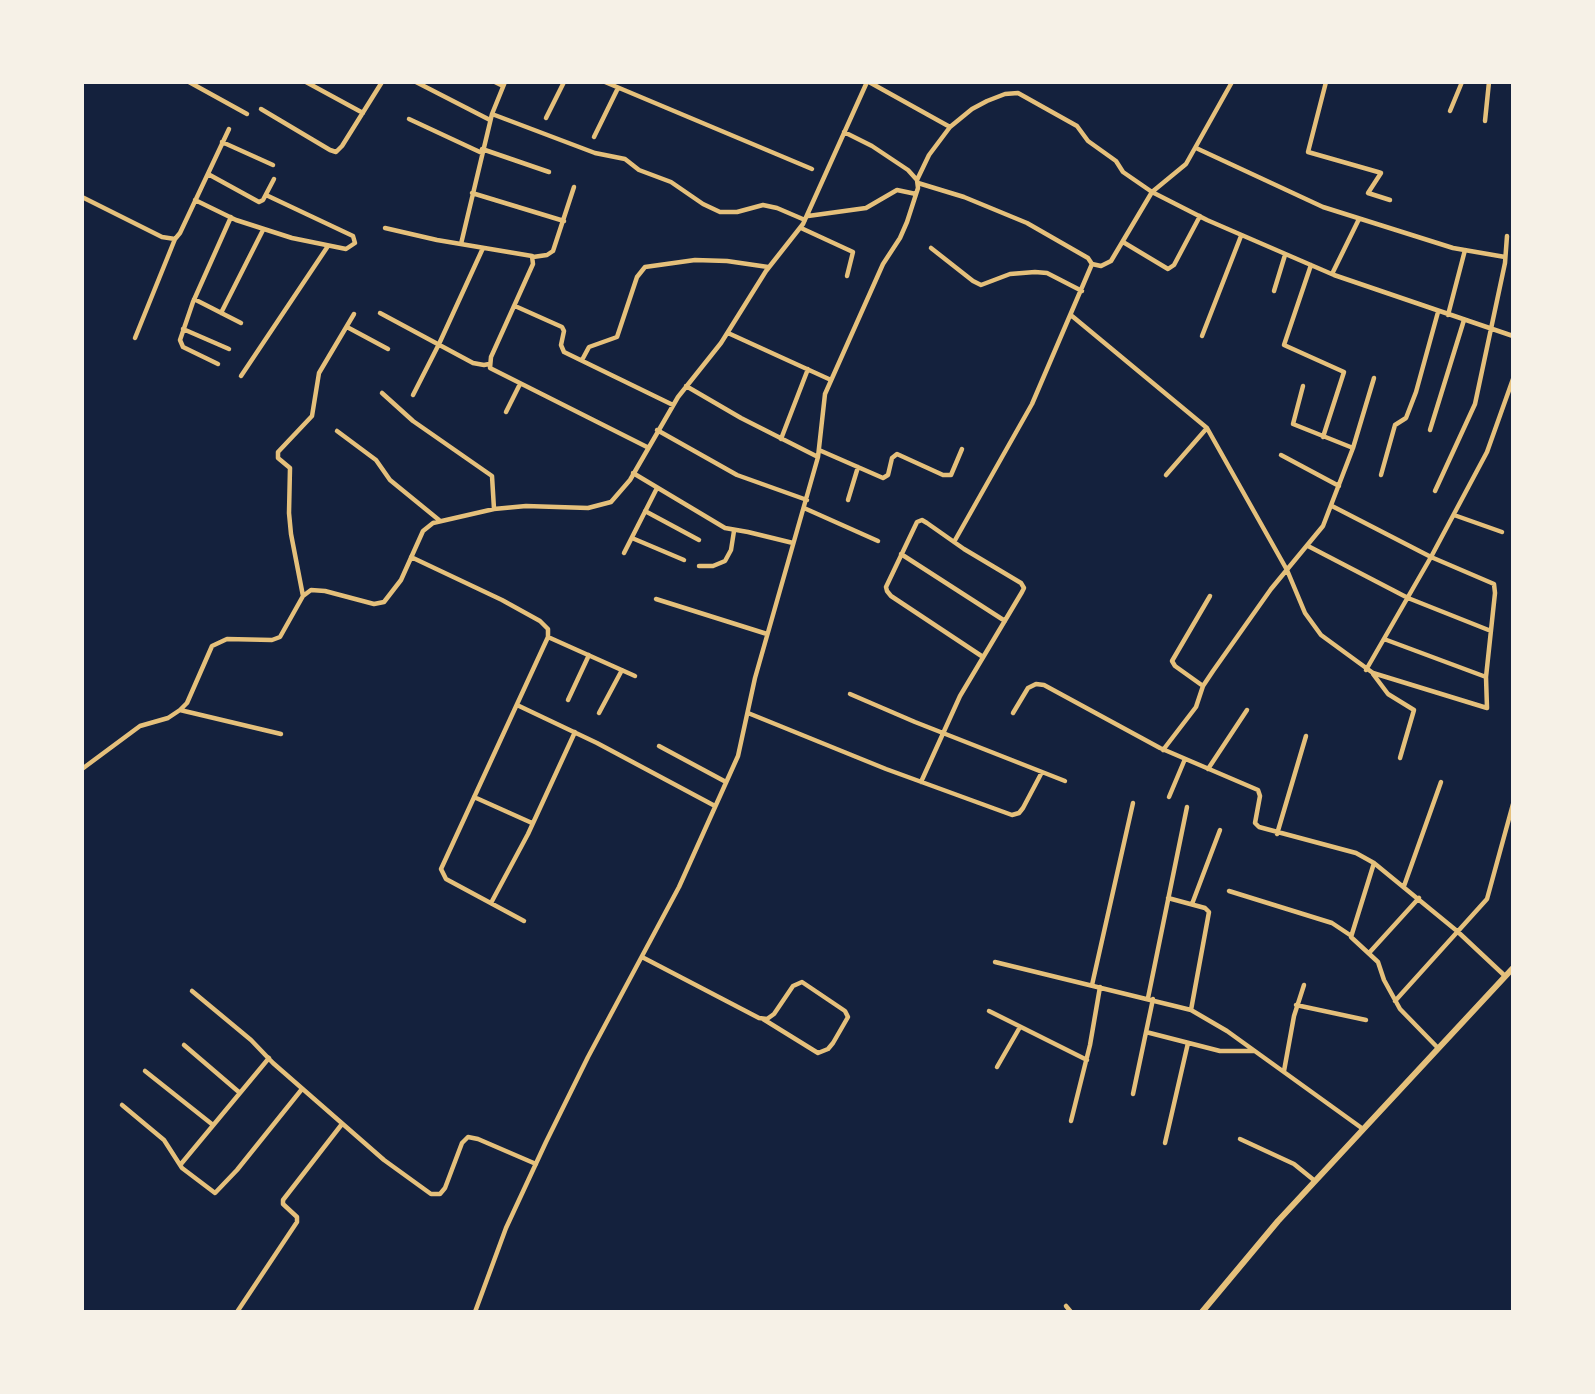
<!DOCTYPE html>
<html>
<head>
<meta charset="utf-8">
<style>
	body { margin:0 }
	#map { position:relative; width:1595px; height:1394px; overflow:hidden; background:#14213d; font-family:Quicksand,sans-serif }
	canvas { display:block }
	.frame { position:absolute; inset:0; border:84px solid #f6f1e7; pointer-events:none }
</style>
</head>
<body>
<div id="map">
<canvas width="1595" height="1394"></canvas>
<div class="frame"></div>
</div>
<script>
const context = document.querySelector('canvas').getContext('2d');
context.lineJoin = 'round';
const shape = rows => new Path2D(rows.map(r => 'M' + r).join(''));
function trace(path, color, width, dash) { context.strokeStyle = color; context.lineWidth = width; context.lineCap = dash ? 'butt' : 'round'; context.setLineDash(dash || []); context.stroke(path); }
const minor = shape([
	[189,82,247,114],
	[306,82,363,113],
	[416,82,490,120],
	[495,82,503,86],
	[605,82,812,169],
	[869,82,950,127],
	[1326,82,1308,152,1378,172,1381,173,1368,193,1390,200],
	[261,109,330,150,336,152,342,146,382,82],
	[1450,111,1462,82],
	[492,114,595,153,625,159,639,170,671,182,703,204,720,212,737,212,763,205,777,208,805,220],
	[546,118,564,82],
	[409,119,482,153],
	[1485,121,1489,82],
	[594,137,618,88],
	[222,142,273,165],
	[1196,148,1323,207,1453,248,1505,257],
	[482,149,549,172],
	[208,174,259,202,263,200,274,179],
	[917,180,929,155,950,127,972,109,987,101,1005,94,1018,93,1077,126,1088,141,1116,161,1123,172,1152,192,1207,220,1334,275,1513,336],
	[918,183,964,197,1027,223,1088,258,1092,264,1032,404,954,542],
	[472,193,564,221],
	[82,197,162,237,175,239,180,233,229,129],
	[195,200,236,220,292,238,346,249,355,243,353,236,266,195],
	[808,216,866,208,897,190,916,194],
	[385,228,437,240,532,256,533,264,491,357,490,368,647,447],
	[801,228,853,252,847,276],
	[1123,242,1168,269,1174,265,1200,216],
	[461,244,492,114,505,82],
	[931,248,973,281,981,285,1010,274,1035,272,1047,273,1082,291],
	[533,257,547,255,553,251,574,187],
	[1092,264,1101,266,1111,261,1152,192,1186,164,1232,82],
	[1311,265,1284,345,1344,372,1323,437],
	[1332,274,1359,219],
	[1274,291,1285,255],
	[194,299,241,323],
	[515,306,562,327,564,331,561,345,564,352,673,405],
	[221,313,263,230],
	[380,313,473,363,484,365,489,364],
	[1448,315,1465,250],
	[1072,316,1207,428,1287,570,1305,613,1321,635,1373,673,1487,708,1486,677,1495,593,1494,584,1431,557,1332,506],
	[347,327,388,349],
	[183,329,229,349],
	[728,333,831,380],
	[1202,336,1241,236],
	[135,338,175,239],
	[582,360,589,347,617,337,637,277,645,267,695,260,727,261,768,267],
	[218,364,183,347,180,340,193,302,231,217],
	[241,376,328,246],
	[686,386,741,418,818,457],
	[1303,386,1293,424,1353,448],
	[382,393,413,421,492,476,494,509],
	[413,395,439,344,483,248],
	[506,412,520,384],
	[657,430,737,475,807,500],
	[1430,430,1464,320],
	[337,431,376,460,390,480,439,520],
	[781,439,808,369],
	[819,450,883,478,888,475,892,458,897,454,943,475,951,475,962,449],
	[1281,455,1339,486],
	[633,473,725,528,748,532,793,543],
	[1166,475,1207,428],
	[1381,475,1395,425,1406,418,1416,392,1438,312],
	[1435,491,1475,404,1505,263,1507,236],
	[848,500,858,467],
	[804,508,878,541],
	[645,511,699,540],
	[1454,515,1502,532],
	[632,538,684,560],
	[1308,546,1408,598,1491,631],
	[624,553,657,488],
	[901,554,1005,621],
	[411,557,502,600,540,621,548,629,548,637,441,869,446,879,524,921],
	[699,566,713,566,725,561,731,550,734,531],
	[303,596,291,534,289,513,290,468,278,458,278,452,312,416,319,373,354,314],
	[656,599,767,634],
	[548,637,635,676],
	[1384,639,1486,677],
	[1366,670,1431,557,1487,452,1513,379],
	[1373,674,1388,694,1414,710,1400,758],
	[1203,686,1175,666,1172,661,1210,596],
	[850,694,915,722,1065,781],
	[568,700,589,655],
	[517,705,597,743,715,806],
	[180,710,281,734],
	[599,713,622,670],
	[748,713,886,769,1012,815,1019,813,1023,808,1042,772],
	[1013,713,1028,688,1036,684,1044,685,1160,748,1258,790,1260,796,1255,823,1259,827,1356,853,1374,863,1457,931,1505,976],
	[659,746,726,782],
	[1163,750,1196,707,1203,686,1213,671,1271,589,1323,526,1353,448,1374,378],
	[82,769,140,726,168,718,180,710,187,703,212,646,227,639,272,640,280,637,303,596,311,590,325,591,374,604,384,602,401,580,423,531,433,523,494,509,526,506,588,508,611,502,630,480,678,397,721,343,766,271,803,224,867,82],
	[1208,769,1247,710],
	[921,782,960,696,1022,592,1024,588,1021,583,964,549,927,523,922,520,917,522,886,587,887,591,891,596,983,657],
	[474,797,532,823],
	[1169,797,1185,759],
	[1277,834,1306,736],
	[1374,863,1351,937,1378,962,1384,980,1400,1009,1438,1048],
	[1404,886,1441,782],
	[1229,891,1332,923,1350,935],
	[1168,898,1205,908,1209,912,1191,1010],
	[491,903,528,834,575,732],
	[1192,904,1220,830],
	[1369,953,1419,898],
	[642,957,759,1018,767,1019,774,1014,793,986,802,982,845,1011,848,1017,833,1043,828,1049,818,1053,763,1019],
	[995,962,1191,1010,1227,1031,1363,1129],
	[1092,985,1133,803],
	[192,991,251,1040,273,1063,384,1160,431,1194,440,1194,445,1188,462,1143,468,1137,478,1139,536,1164],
	[1148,998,1187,807],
	[1395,1001,1487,899,1513,804],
	[1296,1005,1366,1020],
	[989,1011,1087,1060],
	[1146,1032,1220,1051,1254,1051],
	[184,1045,240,1093],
	[997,1067,1020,1027],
	[145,1071,213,1125],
	[1284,1071,1294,1016,1304,985],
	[1133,1094,1153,999],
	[122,1105,164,1140,182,1168,215,1193,237,1170,302,1089],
	[1071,1121,1090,1045,1100,987],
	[1240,1139,1294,1164,1315,1181],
	[1165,1143,1188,1043],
	[181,1164,269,1058],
	[1066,1306,1071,1312],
	[237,1312,297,1222,297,1217,283,1204,283,1200,342,1124],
	[475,1312,506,1228,546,1142,588,1057,679,887,738,756,755,678,818,457,825,394,883,264,900,238,907,222,918,188,917,180,908,170,872,146,844,132]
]);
const tertiary = shape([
	[1202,1312,1278,1221,1513,968]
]);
trace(minor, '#e5c07b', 4.5);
trace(tertiary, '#e5c07b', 6);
</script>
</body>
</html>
